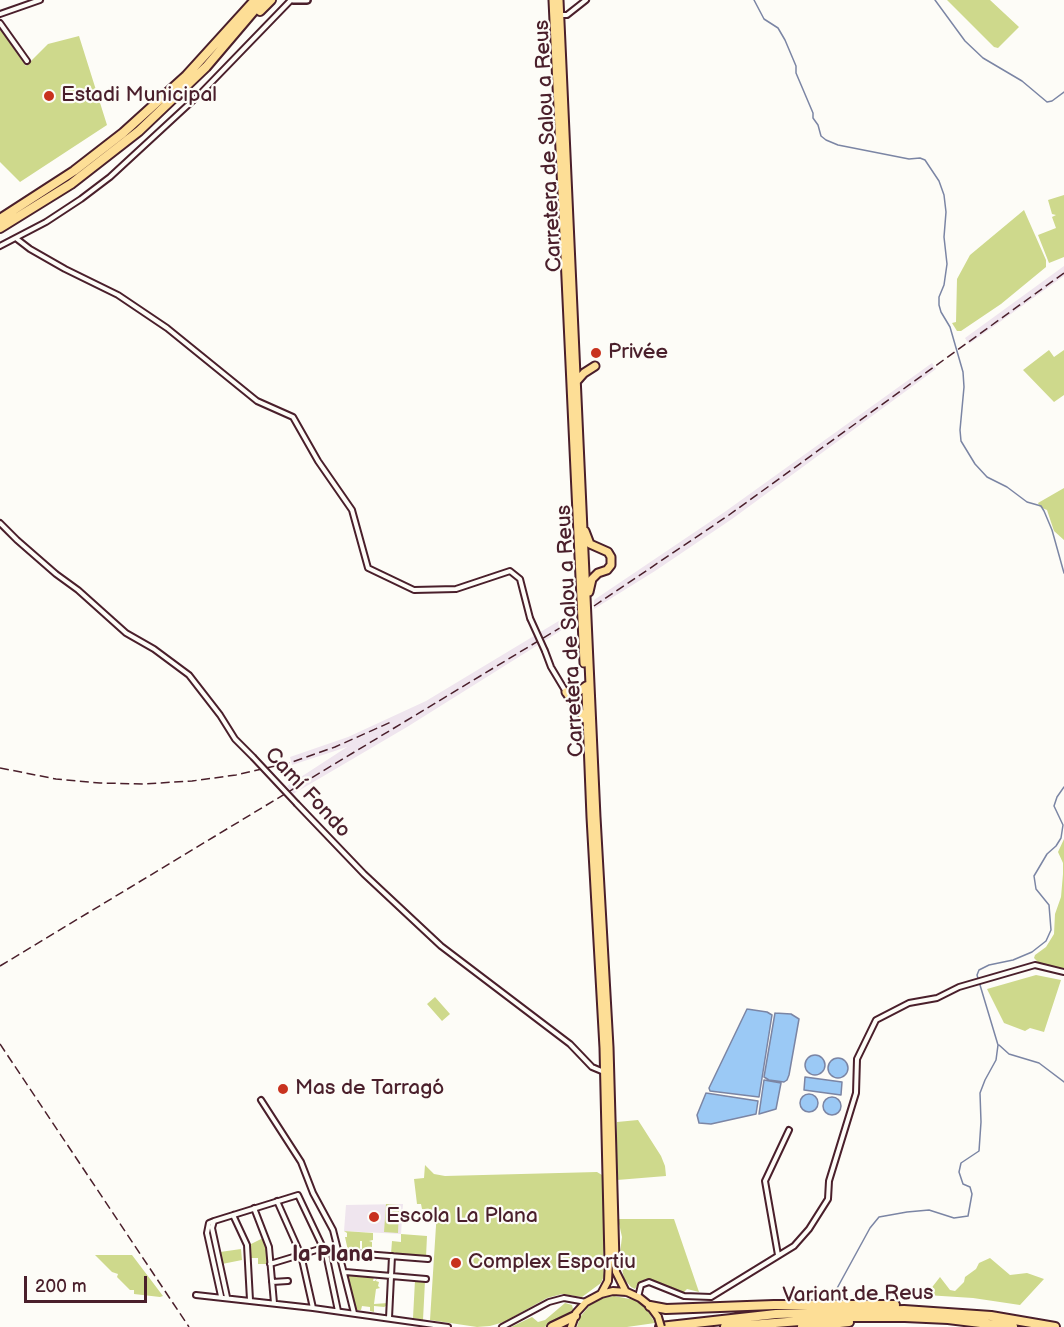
<!DOCTYPE html>
<html>
<head>
<meta charset="utf-8">
<style>
	body { margin:0 }
	#map { position:relative; width:1064px; height:1327px; overflow:hidden; background:#fdfcf7; font-family:"Balsamiq Sans",sans-serif }
	canvas { display:block }
	.scale { position:absolute; left:24px; top:1276px; width:123px; height:27px; box-sizing:border-box; border:3px solid #4a1f2b; border-top:0; padding-left:8px; font-size:18px; line-height:21px; white-space:nowrap; color:#4a1f2b; -webkit-text-stroke:4px #fdfcf7; paint-order:stroke }
</style>
</head>
<body>
<div id="map">
<canvas width="1064" height="1327"></canvas>
<div class="scale">200 m</div>
</div>
<script>
const context = document.querySelector('canvas').getContext('2d');
context.lineJoin = 'round';
function paint(path, color) { context.fillStyle = color; context.fill(path, 'evenodd'); }
const shape = rows => new Path2D(rows.map(r => 'M' + r).join(''));
function trace(path, color, width, dash) { context.strokeStyle = color; context.lineWidth = width; context.lineCap = dash ? 'butt' : 'round'; context.setLineDash(dash || []); context.stroke(path); }
function label(font, color, halo, rows, align = 'center') {
  context.font = font + ' "Balsamiq Sans",sans-serif'; context.lineWidth = 4.5; context.setLineDash([]); context.textBaseline = 'middle'; context.strokeStyle = halo; context.fillStyle = color; for (const [text, x, y, turn = 0] of rows) {
    context.save(); context.translate(x, y); context.rotate((+turn || 0) * Math.PI / 180); context.textAlign = isNaN(turn) ? turn : align; if (halo) context.strokeText(text, 0, 0); context.fillText(text, 0, 0); context.restore();
  }
}
const built = shape([
	[1064,266,1064,276,969,344,965,338],
	[932,363,936,369,732,519,655,571,594,609,594,600,726,511],
	[572,613,573,623,407,727,293,794,287,786,347,747,292,765,290,757,348,737,426,701],
	[403,1204,401,1234,344,1231,346,1205]
]);
const green = shape([
	[947,0,990,0,1019,27,998,48,994,47],
	[0,29,26,66,48,44,79,36,107,125,20,182,0,162],
	[1064,195,1064,257,1049,263,1038,235,1056,228,1052,217,1056,215,1052,214,1048,200],
	[1024,210,1046,260,1046,267,1001,304,961,331,957,331,952,323,956,322,957,279,970,255],
	[1049,350,1054,357,1064,350,1064,395,1054,402,1023,370],
	[1064,488,1064,540,1054,531,1047,510,1040,507,1038,503],
	[1064,839,1064,971,1041,965,1034,958,1035,955,1046,947,1054,934,1055,914,1061,897,1063,874,1063,863,1058,852],
	[1036,975,1061,980,1044,1032,1030,1028,1025,1031,1004,1023,987,989],
	[435,997,450,1014,442,1021,427,1004],
	[638,1120,661,1156,665,1166,666,1176,617,1180,617,1122],
	[425,1165,434,1174,445,1176,597,1172,602,1175,605,1235,603,1259,604,1276,601,1283,582,1297,562,1294,547,1298,504,1322,490,1326,477,1327,430,1320,437,1210,422,1209,421,1204,417,1204,414,1179,424,1178],
	[386,1204,399,1205,398,1233,384,1232],
	[618,1219,674,1219,699,1292,687,1289,683,1293,680,1293,648,1279,640,1281,635,1289,631,1287,625,1280,623,1274,620,1253,622,1237],
	[344,1231,373,1233,373,1240,369,1241,372,1242,372,1253,362,1252,362,1241,360,1241,360,1252,348,1251,345,1237,347,1237,347,1233],
	[401,1234,427,1236,426,1257,391,1254,392,1241,401,1242],
	[263,1238,267,1246,267,1264,258,1264,258,1258,250,1258,249,1245],
	[241,1249,242,1260,222,1264,220,1252],
	[95,1255,132,1255,163,1296,160,1297,134,1294,134,1290,130,1290,117,1277,118,1274,112,1272],
	[990,1258,1010,1275,1027,1273,1044,1279,1020,1305,973,1298,926,1295,940,1277,950,1290,955,1291,964,1282,965,1277,976,1269,979,1263],
	[347,1275,374,1277,373,1281,375,1281,377,1278,376,1281,379,1282,378,1286,380,1288,376,1289,374,1304,388,1303,388,1305,384,1307,374,1306,374,1312,370,1311,370,1307,362,1306,361,1310,354,1310],
	[415,1280,425,1281,423,1320,413,1318],
	[614,1296,635,1300,646,1308,655,1323,627,1327,577,1327,580,1317,590,1305,603,1298],
	[565,1303,572,1305,573,1309,560,1323,544,1327,511,1327,532,1317,538,1322,545,1320]
]);
const water = shape([
	[747,1009,767,1012,772,1015,759,1097,710,1091,709,1088,747,1009],
	[775,1013,791,1014,799,1019,789,1075,787,1080,784,1082,769,1080,764,1077,775,1013],
	'805 1065a10 10 0 1 1 20 0a10 10 0 1 1-20 0Z',
	'828 1068a10 10 0 1 1 20 0a10 10 0 1 1-20 0Z',
	[805,1077,842,1082,841,1095,804,1090,805,1077],
	[764,1080,781,1083,776,1109,759,1114,764,1080],
	[706,1093,758,1101,756,1114,711,1124,699,1123,697,1115,706,1093],
	'800 1103a9 9 0 1 1 18 0a9 9 0 1 1-18 0Z',
	'823 1106a9 9 0 1 1 18 0a9 9 0 1 1-18 0Z'
]);
const stream = shape([
	[754,0,764,19,778,28,785,40,796,66,796,73,813,113,813,118,818,125,821,136,826,140,838,145,909,159,920,158,925,160,939,181,944,195,946,212,944,237,947,264,944,285,939,297,939,305,941,312,950,327,963,372,964,387,960,430,961,441,975,464,987,477,1007,487,1027,502,1041,506,1044,511,1052,530,1064,573],
	[935,0,965,41,983,58,1022,81,1047,102,1052,101,1064,92],
	[999,1045,1009,1054,1039,1063,1064,1082],
	[835,1292,870,1228,879,1217,907,1212,929,1210,954,1218,968,1216,972,1194,970,1187,963,1184,959,1172,961,1163,979,1151,981,1122,980,1093,985,1080,996,1060,998,1045,977,975,979,970,989,965,1013,960,1032,952,1046,941,1051,930,1049,905,1036,889,1034,876,1047,854,1056,846,1061,838,1063,825,1054,806,1057,797,1064,787]
]);
const minor = shape([
	[0,14,40,0],
	[563,15,567,15,586,0],
	[0,23,27,61],
	[17,239,30,249,65,269,118,295,167,328,257,401,293,417,318,461,352,510,368,568,414,590,456,589,510,571,520,579,530,618],
	[0,246,46,222,81,199,110,177,201,93,291,0],
	[0,523,17,540,56,574,78,590,126,633,154,649,189,675,220,715,235,739,253,757],
	[545,651,551,667,566,692],
	[297,804,364,874,441,946,570,1044,592,1067,604,1072],
	[261,1100,301,1162,313,1193,333,1230,354,1313],
	[277,1201,301,1255,313,1308],
	[254,1208,269,1247,274,1303],
	[233,1215,247,1245,250,1300],
	[214,1221,298,1195,326,1254,338,1311],
	[339,1252,428,1259],
	[778,1255,765,1181,789,1130],
	[270,1264,323,1248],
	[345,1272,426,1279],
	[272,1282,288,1281],
	[196,1295,313,1308,448,1327],
	[221,1296,207,1233,209,1223,214,1221,212,1228,227,1297],
	[638,1297,641,1285,649,1282,684,1296,711,1297,794,1246,809,1229,828,1199,829,1181,856,1093,857,1059,876,1020,909,1003,937,998,959,987,1035,965,1064,972],
	[389,1318,392,1256],
	[502,1327,549,1302,564,1298,586,1302]
]);
const tertiary = shape([
	[293,0,307,0]
]);
const primary = shape([
	[615,1261,616,1272,626,1292],
	[601,1294,608,1281,609,1261],
	[571,1327,576,1313,586,1302,601,1294,613,1291,627,1292,640,1298,650,1306,658,1317]
]);
const trunk = shape([
	[553,0,584,663],
	[559,0,596,817,609,1047,615,1261],
	[576,382,584,373,595,366],
	[585,531,590,544,608,552,611,557,611,565,607,570,598,573,592,579,589,592],
	[566,692,585,719],
	[566,692,578,692,586,686],
	[586,692,591,817,604,1048,609,1261]
]);
const motorway = shape([
	[260,11,271,0],
	[0,219,74,171,123,133,186,76,255,0],
	[0,228,71,184,139,131,206,67,263,0],
	[650,1306,666,1309,774,1305,895,1305],
	[552,1327,575,1316],
	[660,1327,776,1314,904,1310,991,1316,1055,1327],
	[725,1327,850,1317,905,1317,948,1319,1013,1327],
	[802,1327,849,1322]
]);
const rail = shape([
	[594,606,729,515,1064,273],
	[0,768,56,779,100,783,143,784,192,781,236,775,292,762,335,747,391,722],
	[0,966,573,620],
	[0,1044,189,1327]
]);
const minorBridge = shape([
	[530,618,545,651],
	[253,757,297,804]
]);
const primaryBridge = shape([
	[658,1317,661,1327]
]);
const markers = [
	[49,96,6,"#c8321e"],
	[596,353,6,"#c8321e"],
	[283,1089,6,"#c8321e"],
	[374,1217,6,"#c8321e"],
	[456,1263,6,"#c8321e"]
];
const poiNames = [
	["Estadi Municipal",61,96],
	["Privée",608,353],
	["Mas de Tarragó",295,1089],
	["Escola La Plana",386,1217],
	["Complex Esportiu",468,1263]
];
const streetNames = [
	["Carretera de Salou a Reus",549,146,-93],
	["Carretera de Salou a Reus",571,631,-93],
	["Camí Fondo",307,793,47],
	["Variant de Reus",858,1295,-1]
];
const neighbourhoodNames = [
	["la Plana",333,1255]
];
paint(built, '#efe5ee');
paint(green, '#ced98c');
paint(water, '#9bc9f5');
trace(water, '#7b85a4', 1.5);
trace(stream, '#7b85a4', 1.5);
trace(minor, '#4a1f2b', 8);
trace(tertiary, '#4a1f2b', 10);
trace(primary, '#4a1f2b', 10);
trace(trunk, '#4a1f2b', 11);
trace(motorway, '#4a1f2b', 12);
trace(minor, '#fdfcf7', 4);
trace(tertiary, '#fdfcf7', 5);
trace(primary, '#fdde96', 6);
trace(trunk, '#fdde96', 7);
trace(motorway, '#fdde96', 8);
trace(rail, '#4a1f2b', 1.5, [9, 4.5]);
trace(minorBridge, '#4a1f2b', 8, []);
trace(primaryBridge, '#4a1f2b', 10, []);
trace(minorBridge, '#fdfcf7', 4);
trace(primaryBridge, '#fdde96', 6);
for (const [x, y, r, color] of markers) { const dot = new Path2D(); dot.arc(x, y, r, 0, 2 * Math.PI); context.fillStyle = color; context.fill(dot); trace(dot, '#fdfcf7', 2); }
label('21px', '#4a1f2b', '#fdfcf7', poiNames, 'left');
label('21px', '#4a1f2b', '#fdfcf7', streetNames);
label('bold 22px', '#4a1f2b', '#fdfcf7', neighbourhoodNames);
</script>
</body>
</html>
